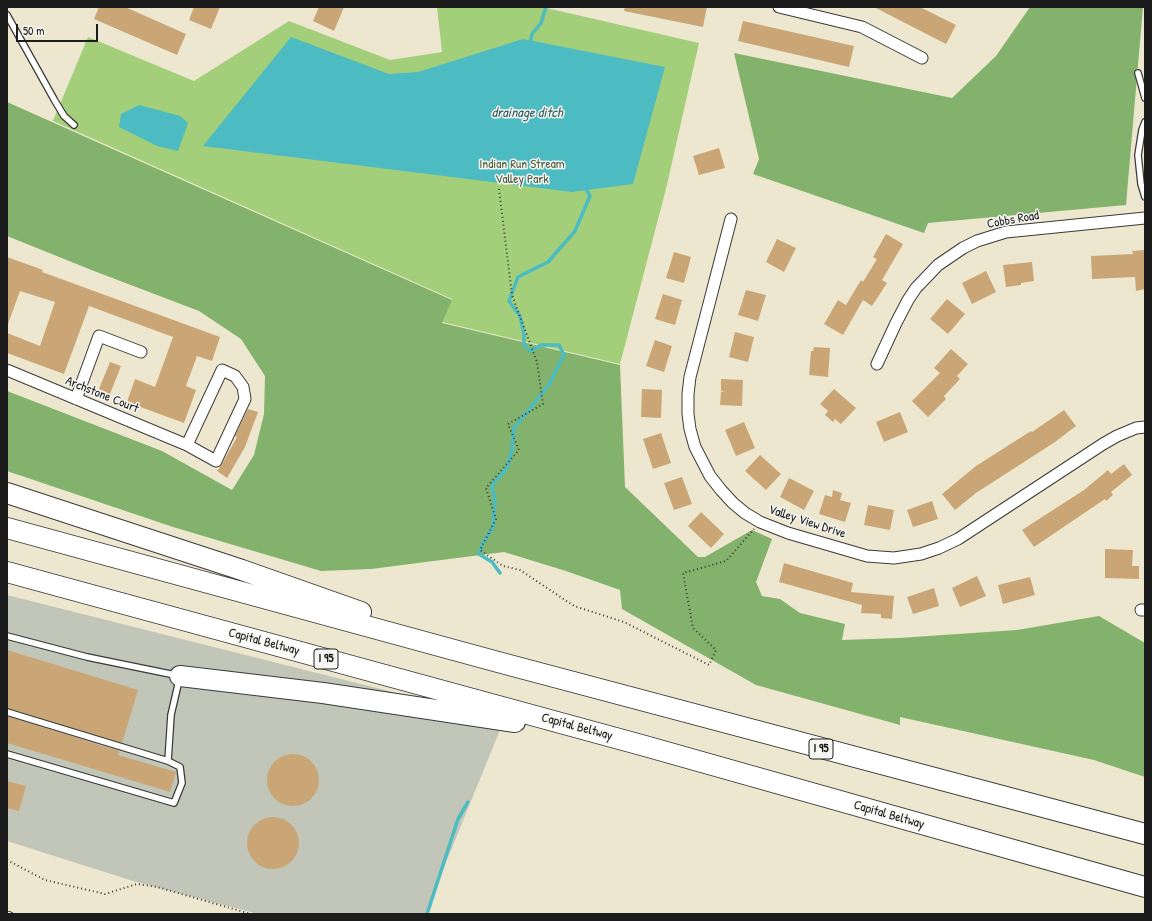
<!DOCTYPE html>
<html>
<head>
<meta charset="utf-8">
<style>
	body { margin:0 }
	#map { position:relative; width:1152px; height:921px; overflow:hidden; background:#ede7cf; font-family:"Patrick Hand",sans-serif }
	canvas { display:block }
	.frame { position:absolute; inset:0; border:8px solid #1c1c1c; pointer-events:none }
	.scale { position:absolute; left:16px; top:24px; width:82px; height:18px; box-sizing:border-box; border:2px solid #1c1c1c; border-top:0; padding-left:5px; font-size:12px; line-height:14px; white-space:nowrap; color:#1c1c1c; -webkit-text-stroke:3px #f6f6f2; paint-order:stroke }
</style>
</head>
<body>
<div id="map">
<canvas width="1152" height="921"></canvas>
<div class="frame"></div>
<div class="scale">50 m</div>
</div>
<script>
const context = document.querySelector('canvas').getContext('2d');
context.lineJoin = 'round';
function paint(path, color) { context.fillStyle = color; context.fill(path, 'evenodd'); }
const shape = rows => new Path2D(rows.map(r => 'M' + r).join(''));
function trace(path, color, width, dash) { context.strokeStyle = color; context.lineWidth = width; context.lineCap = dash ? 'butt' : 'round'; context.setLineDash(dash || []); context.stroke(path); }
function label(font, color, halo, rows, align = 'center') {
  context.font = font + ' "Patrick Hand",sans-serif'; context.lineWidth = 3; context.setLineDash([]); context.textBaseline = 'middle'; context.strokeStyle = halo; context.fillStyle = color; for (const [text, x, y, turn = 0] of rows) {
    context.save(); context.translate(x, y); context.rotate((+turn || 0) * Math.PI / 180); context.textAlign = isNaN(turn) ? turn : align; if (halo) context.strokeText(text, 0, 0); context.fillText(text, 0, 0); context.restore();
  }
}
const industrial = shape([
	[7,595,504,720,425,914,258,914,133,881,7,841]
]);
const green = shape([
	[437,7,542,7,699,43,666,189,620,364,442,322,452,299,53,121,88,37,194,81,289,21,390,60,442,52]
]);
const forest = shape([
	[1030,7,1143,7,1126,205,928,223,924,233,753,174,759,159,734,53,952,98,996,56],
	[7,102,452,300,442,323,620,365,625,487,698,557,705,557,752,530,772,539,756,582,762,596,780,599,800,613,845,624,842,640,899,638,1017,630,1099,616,1145,643,1145,777,1094,760,900,717,900,725,756,685,622,609,620,590,566,571,504,552,371,569,321,571,173,527,7,471,7,391,162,451,232,490,254,455,264,414,265,376,241,339,199,311,94,271,7,236]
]);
const water = shape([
	[291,37,389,74,418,72,523,39,665,67,633,184,572,192,203,146],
	[139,105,180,116,188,123,178,151,157,146,119,127,121,114]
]);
const stream = shape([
	[530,44,532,34,541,23,546,7],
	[500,573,492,562,479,554,483,543,493,527,495,503,492,485,507,468,512,450,514,428,548,386,564,355,559,345,541,345,531,351,524,345,524,335,520,316,509,301,518,277,548,262,575,231,590,196,584,186],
	[427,914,458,819,468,802]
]);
const building = shape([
	[99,7,125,7,186,34,177,55,94,19],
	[194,7,220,7,211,29,189,20],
	[319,7,344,7,334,31,313,21],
	[625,7,707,7,703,27,624,11],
	[874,7,920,7,956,25,946,44],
	[743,21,854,46,849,67,738,41],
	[719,148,725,168,699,175,693,156],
	[886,234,903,244,882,280,887,283,872,306,863,300,843,335,824,324,838,300,846,305,861,280,863,282,877,259,873,257],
	[777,239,796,248,784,272,766,262],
	[1144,250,1145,289,1136,291,1135,277,1092,279,1091,256,1133,254,1132,251],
	[674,252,691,257,684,283,666,278],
	[7,257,43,270,42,272,220,337,212,361,197,356,186,386,196,390,184,423,127,402,135,379,155,387,173,337,89,306,64,374,7,353,7,333,40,346,55,302,20,291,8,324,7,324],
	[1032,262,1034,281,1021,283,1021,285,1006,287,1003,265],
	[986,271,996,292,972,304,962,283],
	[746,290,766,295,758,321,738,315],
	[663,294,682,300,675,325,655,319],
	[947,299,965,314,948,334,930,319],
	[735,332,754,337,748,362,729,357],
	[655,340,672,346,664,372,646,366],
	[814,347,830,348,828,377,809,375,811,351,813,351],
	[951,349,968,364,957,376,960,379,944,396,946,399,928,417,912,401,940,373,934,368],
	[110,362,121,366,110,394,99,389],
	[721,379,743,380,742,406,720,405,721,392,725,392,721,391],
	[642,389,662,390,661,418,641,417],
	[834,389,856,408,841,424,835,419,833,422,825,415,828,411,820,404],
	[248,409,258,412,245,447,227,478,217,471,222,464,237,437,235,436],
	[1064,410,1076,426,1055,442,976,493,955,510,942,494,976,466,1031,431,1032,432],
	[900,412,908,432,884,442,876,422],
	[744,422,755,448,736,456,725,430],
	[661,433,671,463,653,469,643,439],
	[760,455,781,474,766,490,745,471],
	[1124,464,1132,475,1111,492,1113,495,1106,501,1105,499,1034,547,1022,530,1084,490,1108,470,1111,474],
	[682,477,692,504,674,510,664,483],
	[789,478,814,491,804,510,780,497],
	[833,490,842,493,840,500,851,503,845,522,819,514,825,495,832,497],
	[932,501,938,519,913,527,907,510],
	[868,505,894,510,890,530,864,525],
	[701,512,724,534,711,548,688,526],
	[1105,549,1133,550,1132,566,1139,566,1139,579,1105,578],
	[784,563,853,583,851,592,894,596,892,619,881,618,881,614,861,613,862,605,779,582],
	[977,576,986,596,960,607,952,588],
	[1030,577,1035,595,1003,604,998,585],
	[934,588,939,606,913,614,907,597],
	[7,650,138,690,122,743,7,708],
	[7,716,119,751,118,755,176,772,170,792,7,743],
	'267 780a26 26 0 1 1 52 0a26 26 0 1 1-52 0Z',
	[7,781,26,786,19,811,7,808],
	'247 843a26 26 0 1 1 52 0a26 26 0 1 1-52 0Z'
]);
const path = shape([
	[499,189,512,295,537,362,543,404,508,424,519,450,486,488,496,519,480,550,503,566,520,570,574,606,624,622,709,665,716,650,693,628,683,573,726,561,754,529],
	[7,860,45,880,105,894,137,884,157,887,251,914]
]);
const lane = shape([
	[7,15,55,101,64,116,74,125],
	[1138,73,1145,98],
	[1145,122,1142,130,1138,155,1141,184,1145,197],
	[7,636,87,657,180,676,171,715,168,761,180,767,182,783,174,803,7,754],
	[7,712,168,761]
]);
const street = shape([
	[779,7,862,27,922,58],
	[731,219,690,377,688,394,688,414,690,429,695,447,710,476,721,490,733,503,745,513,760,522,788,533,867,556,894,558,921,554,939,548,958,539,1103,444,1117,436,1136,428,1145,427],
	[877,364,896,323,908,300,916,288,938,265,963,248,977,241,1006,232,1145,218],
	[7,370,187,445,216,461,245,399,243,387,235,376,222,370,187,445],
	[76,399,99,336,141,352],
	[1141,610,1145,610]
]);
const highway = shape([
	[7,493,242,570,361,612],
	[7,528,498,662,1145,834],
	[7,572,645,746,1145,887],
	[180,676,323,693,515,722]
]);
const rail = shape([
	[7,913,11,914]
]);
const shields = [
	[326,659,24],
	[821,749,24]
];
const shieldNames = [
	["I 95",326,659],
	["I 95",821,749]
];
const parkNames = [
	["Indian Run Stream",522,165],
	["Valley Park",522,180]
];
const streetNames = [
	["Cobbs Road",1013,220,-10],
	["Archstone Court",102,395,22],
	["Valley View Drive",807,522,18],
	["Capital Beltway",264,642,15],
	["Capital Beltway",577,727,15],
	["Capital Beltway",889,815,16]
];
const waterNames = [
	["drainage ditch",527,113]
];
paint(industrial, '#c1c6b9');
paint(green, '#a3cf7b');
paint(forest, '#82b26b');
paint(water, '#4cbbc2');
trace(stream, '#4cbbc2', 3.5);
paint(building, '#caa677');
trace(lane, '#3b3a37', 8);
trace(street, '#3b3a37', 13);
trace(highway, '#3b3a37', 22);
trace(path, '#3b3a37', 2, [1, 3]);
trace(lane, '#fff', 5.5);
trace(street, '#fff', 11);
trace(highway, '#fff', 20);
trace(rail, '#1c1c1c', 4.5);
trace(rail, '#f6f6f2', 3, [9]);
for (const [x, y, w] of shields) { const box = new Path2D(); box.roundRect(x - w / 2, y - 10, w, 20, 3); context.fillStyle = '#f6f6f2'; context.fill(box); trace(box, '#1c1c1c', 1); }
label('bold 12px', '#1c1c1c', null, shieldNames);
label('13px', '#4b5b3d', '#f6f6f2', parkNames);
label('13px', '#1c1c1c', '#f6f6f2', streetNames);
label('italic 14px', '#2f5c5e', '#f6f6f2', waterNames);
</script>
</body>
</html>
